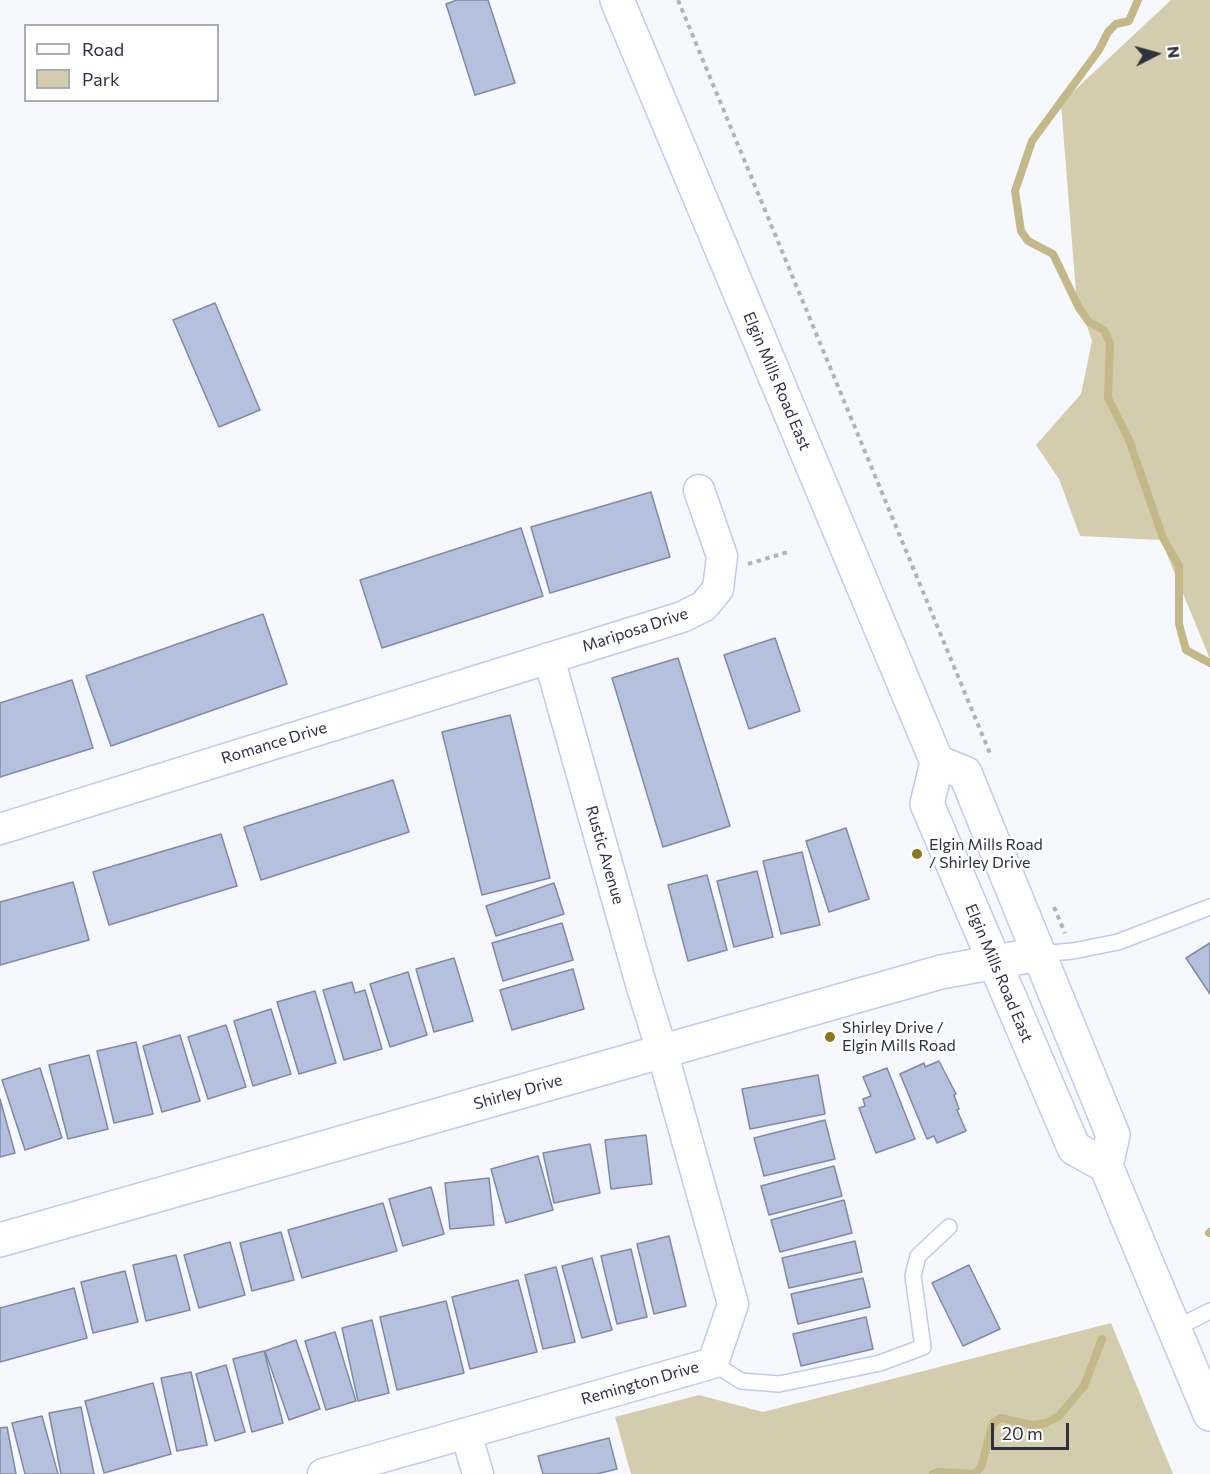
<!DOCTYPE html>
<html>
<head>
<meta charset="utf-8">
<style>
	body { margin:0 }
	#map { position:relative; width:1210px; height:1474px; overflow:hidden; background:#f6f8fe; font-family:Commissioner,sans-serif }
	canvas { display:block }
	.legend { position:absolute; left:24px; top:24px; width:195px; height:78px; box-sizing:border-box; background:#fff; border:2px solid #abadb2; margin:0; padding:8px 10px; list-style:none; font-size:18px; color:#2e323e }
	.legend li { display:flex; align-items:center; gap:12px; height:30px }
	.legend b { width:30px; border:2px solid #abadb2 }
	.north { position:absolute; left:1126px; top:24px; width:60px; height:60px; -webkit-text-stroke:4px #fff; paint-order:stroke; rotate:84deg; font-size:16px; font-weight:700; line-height:24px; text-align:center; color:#2e323e }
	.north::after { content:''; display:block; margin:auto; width:21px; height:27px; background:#2e323e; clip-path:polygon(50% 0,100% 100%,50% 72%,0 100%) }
	.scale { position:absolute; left:991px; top:1423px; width:78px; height:27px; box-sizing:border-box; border:3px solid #2e323e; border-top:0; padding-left:8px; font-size:18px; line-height:21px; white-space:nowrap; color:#2e323e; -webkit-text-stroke:4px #fff; paint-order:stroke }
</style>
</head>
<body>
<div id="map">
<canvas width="1210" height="1474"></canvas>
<ul class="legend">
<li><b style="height:8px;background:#fff"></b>Road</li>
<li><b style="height:16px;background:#d3ccad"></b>Park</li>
</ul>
<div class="north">N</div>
<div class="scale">20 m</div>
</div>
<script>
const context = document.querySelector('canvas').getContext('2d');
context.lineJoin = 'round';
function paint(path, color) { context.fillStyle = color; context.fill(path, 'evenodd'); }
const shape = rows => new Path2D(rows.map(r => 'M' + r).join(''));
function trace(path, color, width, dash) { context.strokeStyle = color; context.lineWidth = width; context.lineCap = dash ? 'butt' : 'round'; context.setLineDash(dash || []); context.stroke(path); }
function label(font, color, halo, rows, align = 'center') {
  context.font = font + ' Commissioner,sans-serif'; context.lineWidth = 4.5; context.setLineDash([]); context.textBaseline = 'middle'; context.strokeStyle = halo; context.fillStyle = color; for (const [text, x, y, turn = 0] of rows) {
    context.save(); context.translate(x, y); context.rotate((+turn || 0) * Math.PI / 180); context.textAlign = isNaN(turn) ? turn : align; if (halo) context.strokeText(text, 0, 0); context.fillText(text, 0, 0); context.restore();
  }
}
const green = shape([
	[1171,0,1210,0,1210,659,1161,540,1080,536,1059,479,1036,445,1081,394,1092,341,1076,293,1061,103],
	[1111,1323,1173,1474,631,1474,615,1417,699,1395,763,1412]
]);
const stream = shape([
	[1138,0,1129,21,1116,24,1108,32,1099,50,1032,141,1015,191,1021,231,1028,241,1053,254,1079,308,1089,322,1104,330,1110,343,1108,398,1129,440,1163,538,1179,566,1179,624,1186,650,1210,663],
	[1209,1233,1210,1232],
	[933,1474,938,1472,975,1474,981,1467,993,1423,1001,1418,1032,1425,1046,1423,1059,1416,1084,1386,1102,1339]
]);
const building = shape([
	[457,0,488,0,515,83,475,95,446,4,457,0],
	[215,303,260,410,219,427,173,320,215,303],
	[651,492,670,557,550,593,531,527,651,492],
	[521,528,543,596,382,648,360,580,521,528],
	[263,614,287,684,111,746,86,676,263,614],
	[775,638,800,711,749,729,724,655,775,638],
	[678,658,730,826,663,847,612,678,678,658],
	[72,680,93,748,0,777,0,703,72,680],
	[510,715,550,878,482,895,442,732,510,715],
	[393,780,409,832,261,880,244,827,393,780],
	[846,828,869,899,829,912,806,841,846,828],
	[221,834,237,886,109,925,93,872,221,834],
	[802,852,820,925,781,934,763,861,802,852],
	[757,871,773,937,734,947,717,881,757,871],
	[707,875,727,950,688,961,668,885,707,875],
	[73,882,89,940,0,965,0,902,73,882],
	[554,883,564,914,496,936,486,906,554,883],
	[562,923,573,960,503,981,492,943,562,923],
	[1210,943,1210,994,1186,958,1210,943],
	[454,958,473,1021,434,1032,416,969,454,958],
	[573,969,584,1009,512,1030,500,990,573,969],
	[408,972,427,1035,390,1047,370,984,408,972],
	[352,982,355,993,365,990,382,1049,344,1060,323,990,352,982],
	[315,991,336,1063,299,1074,277,1002,315,991],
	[271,1009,291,1074,253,1086,234,1021,271,1009],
	[226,1025,246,1087,208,1099,188,1037,226,1025],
	[180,1035,200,1101,162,1112,143,1046,180,1035],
	[136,1042,153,1114,114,1123,97,1051,136,1042],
	[89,1055,108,1129,68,1139,49,1065,89,1055],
	[939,1061,956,1094,954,1095,959,1109,957,1110,966,1131,937,1143,934,1136,927,1139,900,1074,924,1063,925,1067,939,1061],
	[40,1068,62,1138,25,1150,2,1080,40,1068],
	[887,1068,915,1139,876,1153,859,1108,865,1106,863,1099,871,1096,863,1077,887,1068],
	[818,1075,825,1114,750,1129,742,1089,818,1075],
	[0,1099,15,1153,0,1157,0,1099],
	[825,1120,835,1159,764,1176,754,1138,825,1120],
	[646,1135,652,1184,611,1189,605,1140,646,1135],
	[590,1144,600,1193,554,1203,543,1153,590,1144],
	[538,1156,553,1210,506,1223,491,1169,538,1156],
	[834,1166,842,1196,769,1215,761,1186,834,1166],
	[489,1178,494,1225,450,1229,445,1183,489,1178],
	[431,1187,444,1234,403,1246,389,1199,431,1187],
	[844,1200,852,1233,780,1252,771,1220,844,1200],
	[383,1203,397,1251,302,1278,288,1230,383,1203],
	[281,1232,294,1280,252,1291,240,1243,281,1232],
	[669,1236,686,1306,654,1314,637,1244,669,1236],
	[855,1241,862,1272,789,1288,782,1258,855,1241],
	[230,1242,245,1295,199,1308,184,1255,230,1242],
	[631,1249,647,1317,617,1324,601,1256,631,1249],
	[176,1255,190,1310,146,1321,133,1265,176,1255],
	[592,1258,612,1330,582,1338,562,1266,592,1258],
	[969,1265,1000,1329,963,1346,932,1283,969,1265],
	[556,1267,575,1342,543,1349,525,1275,556,1267],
	[125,1271,138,1322,93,1333,81,1282,125,1271],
	[863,1278,870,1307,798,1324,791,1294,863,1278],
	[518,1280,537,1352,470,1369,452,1297,518,1280],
	[74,1288,87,1338,0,1362,0,1308,74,1288],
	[446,1301,464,1373,397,1390,380,1317,446,1301],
	[866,1317,873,1349,801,1366,793,1334,866,1317],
	[372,1320,389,1393,358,1401,342,1328,372,1320],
	[335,1332,356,1401,326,1410,305,1341,335,1332],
	[296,1340,320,1409,289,1420,265,1351,296,1340],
	[264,1351,283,1423,252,1432,233,1359,264,1351],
	[226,1365,245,1432,215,1441,196,1374,226,1365],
	[191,1372,207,1445,177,1451,161,1378,191,1372],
	[153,1383,171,1454,104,1473,85,1401,153,1383],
	[81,1407,94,1474,61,1474,49,1413,81,1407],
	[42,1416,58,1474,25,1474,12,1423,42,1416],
	[7,1427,16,1474,0,1474,0,1428,7,1427],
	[609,1438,617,1469,597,1474,543,1474,538,1456,609,1438]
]);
const path = shape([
	[678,0,991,756],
	[748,564,788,552],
	[1054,907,1065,933]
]);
const service = shape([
	[1039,954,1073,951,1118,942,1210,907],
	[1174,1329,1210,1311],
	[713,1363,741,1381,779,1384,880,1363,923,1347,913,1276,918,1256,949,1227]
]);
const minor = shape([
	[0,829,682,617,704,606,718,589,722,556,699,490],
	[466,1433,478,1474],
	[323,1474,713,1363,733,1304,662,1051,641,984,549,658]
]);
const tertiary = shape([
	[0,1240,941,972,1039,954]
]);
const secondary = shape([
	[617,0,937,762,927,804,1074,1148,1106,1166],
	[937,762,965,773,1113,1135,1106,1166,1210,1414]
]);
const markers = [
	[917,854,6,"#8c781d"],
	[830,1037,6,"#8c781d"]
];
const streetNames = [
	["Elgin Mills Road East",777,381,67],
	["Mariposa Drive",635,630,-18],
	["Romance Drive",274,743,-17],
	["Rustic Avenue",605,855,74],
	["Elgin Mills Road East",999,973,67],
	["Shirley Drive",518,1092,-16],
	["Remington Drive",640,1383,-16]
];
const poiNames = [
	["Elgin Mills Road",929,845],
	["/ Shirley Drive",929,863],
	["Shirley Drive /",842,1028],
	["Elgin Mills Road",842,1046]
];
paint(green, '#d3ccad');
trace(stream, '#c3b887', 8);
paint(building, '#b5c0de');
trace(building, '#808aa7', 1.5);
trace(service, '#c0cbea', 18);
trace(minor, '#c0cbea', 33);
trace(tertiary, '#c0cbea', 36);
trace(secondary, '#c0cbea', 36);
trace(path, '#b0b3bb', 4, [4.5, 4.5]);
trace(service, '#fff', 15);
trace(minor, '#fff', 30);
trace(tertiary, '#fff', 33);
trace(secondary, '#fff', 33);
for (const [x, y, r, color] of markers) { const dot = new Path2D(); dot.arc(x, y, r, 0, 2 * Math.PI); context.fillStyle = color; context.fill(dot); trace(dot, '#fff', 2); }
label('16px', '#2e323e', '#fff', streetNames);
label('16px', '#2e323e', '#fff', poiNames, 'left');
</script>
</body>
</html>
